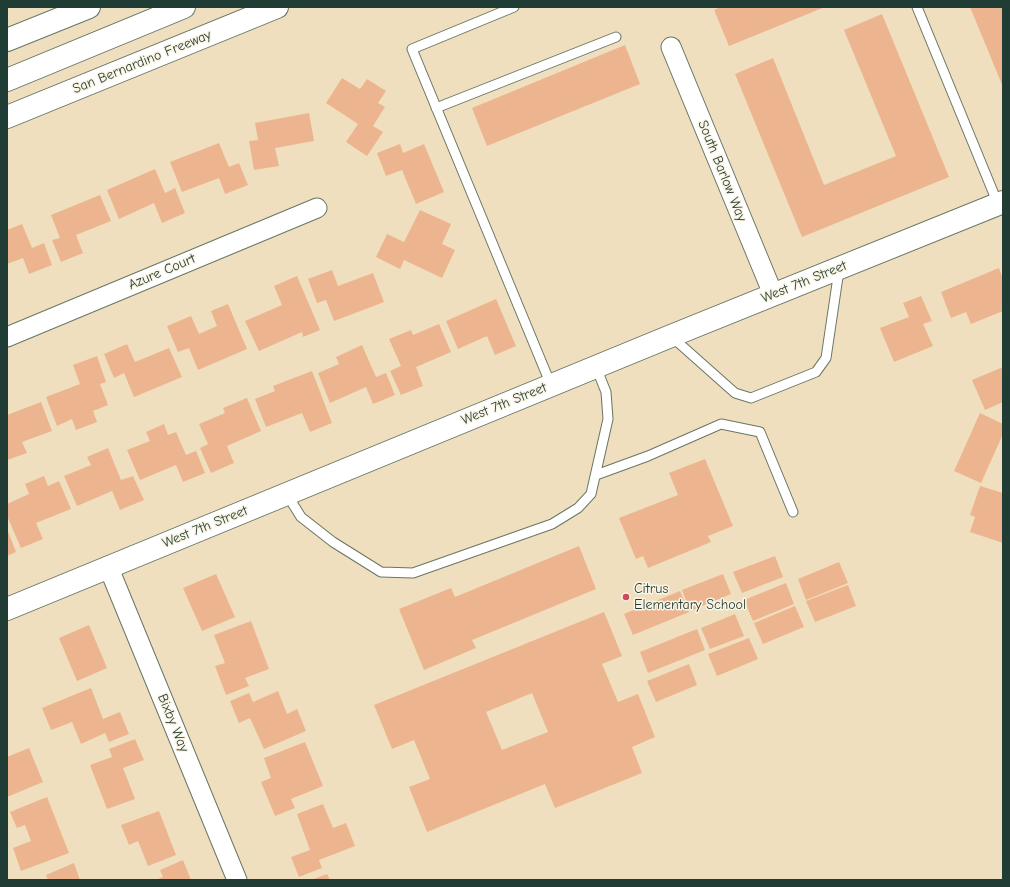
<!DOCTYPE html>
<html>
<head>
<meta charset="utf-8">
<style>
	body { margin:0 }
	#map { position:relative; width:1010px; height:887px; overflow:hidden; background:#f0dfbe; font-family:"Comic Neue",sans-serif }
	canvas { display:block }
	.frame { position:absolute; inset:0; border:8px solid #1f3d34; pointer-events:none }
</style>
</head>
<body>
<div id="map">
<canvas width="1010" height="887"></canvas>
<div class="frame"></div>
</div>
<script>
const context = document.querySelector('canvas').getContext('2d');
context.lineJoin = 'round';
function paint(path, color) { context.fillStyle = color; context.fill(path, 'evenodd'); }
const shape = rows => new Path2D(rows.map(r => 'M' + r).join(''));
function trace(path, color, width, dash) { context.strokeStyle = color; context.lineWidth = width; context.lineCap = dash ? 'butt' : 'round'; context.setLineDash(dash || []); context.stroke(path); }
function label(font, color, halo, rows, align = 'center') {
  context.font = font + ' "Comic Neue",sans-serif'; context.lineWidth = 3; context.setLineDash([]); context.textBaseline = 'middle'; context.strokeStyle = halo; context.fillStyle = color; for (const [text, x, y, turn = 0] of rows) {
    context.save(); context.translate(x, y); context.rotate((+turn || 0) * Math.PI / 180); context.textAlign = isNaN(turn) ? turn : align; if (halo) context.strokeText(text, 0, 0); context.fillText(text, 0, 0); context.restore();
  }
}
const building = shape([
	[721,7,825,7,729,46,714,10],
	[970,7,1003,7,1003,87],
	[882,14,949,177,802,237,735,74,773,58,824,185,896,156,844,30],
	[625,45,640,84,487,146,472,108],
	[342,78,360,89,367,79,386,91,378,103,385,107,373,126,383,132,367,156,346,142,358,124,326,103],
	[309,113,314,141,275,148,279,166,254,170,249,141,258,140,255,123],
	[219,143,229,167,239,163,248,185,225,194,219,178,182,192,170,162],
	[400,144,403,153,424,144,444,192,416,204,402,170,386,176,377,153],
	[155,169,165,193,175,188,185,213,162,223,154,203,119,219,107,190],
	[100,195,111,221,76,235,83,253,61,262,52,240,60,238,51,215],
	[420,210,451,224,442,244,455,250,442,278,404,260,400,269,376,257,387,234,404,242],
	[22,224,32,248,44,243,52,265,29,274,23,258,7,264,7,230],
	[999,268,1003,279,1003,311,971,324,966,312,951,318,941,292],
	[332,270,338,286,373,273,384,302,334,321,326,300,317,303,308,279],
	[297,276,320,330,303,337,302,332,259,351,245,321,282,305,274,286],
	[921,296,932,321,923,324,933,346,894,362,880,328,909,317,903,303],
	[496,299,516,346,495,355,487,336,458,349,446,321],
	[228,304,247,349,198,370,189,348,178,352,167,326,191,316,199,334,217,326,211,311],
	[439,324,451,352,416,367,423,386,401,395,390,371,401,366,389,339,411,330,413,335],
	[127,344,135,362,169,348,182,377,134,397,124,373,114,378,104,354],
	[362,345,376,377,386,373,395,395,373,404,366,387,330,403,318,373,339,364,336,357],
	[97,356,106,382,100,384,108,405,93,411,97,422,76,430,72,419,57,426,46,397,80,384,73,365],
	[1003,367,1003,402,985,410,972,380],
	[312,371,332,423,310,432,302,413,266,427,255,399,275,391,273,386],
	[247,398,261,431,227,446,234,463,211,473,200,448,208,444,199,424,225,413,223,408],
	[41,402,52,431,22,442,27,453,7,460,7,415],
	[980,413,1003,424,1003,434,981,483,954,471],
	[164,424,168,435,176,432,186,455,196,451,205,473,183,482,176,465,140,480,127,450,150,441,146,432],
	[108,448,121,480,133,476,144,500,120,510,112,491,77,506,64,476,91,465,87,457],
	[705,459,733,526,708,536,711,542,648,568,643,556,636,559,619,518,678,495,669,473],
	[44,476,48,486,59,481,71,509,36,523,43,539,21,548,7,516,7,504,29,494,25,484],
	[980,486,1003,493,1003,543,970,532,975,517,970,515],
	[7,529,16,552,7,556],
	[579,546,596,589,472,640,476,648,424,670,399,609,451,588,455,597],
	[775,556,783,577,742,593,733,572],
	[839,562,848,583,806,600,798,579],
	[216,574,235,617,202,631,183,588],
	[723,574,731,594,690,611,682,590],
	[786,583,794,604,753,621,744,600],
	[848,585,856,606,815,622,806,601],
	[680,591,689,612,633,635,624,614],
	[795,606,804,627,763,644,754,623],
	[604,612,622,656,602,664,618,702,638,694,655,737,632,747,642,773,555,808,545,784,427,832,409,787,430,779,414,740,392,749,374,705],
	[532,693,548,732,502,750,486,712],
	[735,614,744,636,710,649,701,628],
	[251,621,269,669,245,678,249,686,226,695,215,666,225,663,214,635],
	[89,625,107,668,77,681,59,638],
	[697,629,705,650,648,673,640,652],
	[749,638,758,659,717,676,708,654],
	[689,664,697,685,656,702,647,681],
	[91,688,103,719,120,712,129,734,109,742,105,733,81,744,72,722,51,730,42,708],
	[278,691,287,714,297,709,306,731,264,749,250,718,239,723,230,701,249,693,253,702],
	[135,739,144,760,123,768,135,799,107,809,90,765,112,757,109,749],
	[305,742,323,786,291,799,295,808,275,816,261,782,271,778,264,758],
	[29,748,43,782,7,797,7,757],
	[47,797,69,853,21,871,13,848,31,841,25,825,17,828,10,812],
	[323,804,333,828,346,823,355,846,319,860,322,868,299,877,291,857,310,850,297,814],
	[159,811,176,855,148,866,138,841,129,845,121,825],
	[183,860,191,880,155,880,163,877,160,870],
	[74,863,80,880,48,880,46,875],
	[327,874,330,880,311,880]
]);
const service = shape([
	[514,7,412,49,551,385],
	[917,7,998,204],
	[436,108,616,37],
	[672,337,735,393,751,398,816,372,826,358,839,270],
	[596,475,648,456,721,424,760,432,793,512],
	[286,493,301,517,333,542,381,572,413,573,552,524,578,508,591,494,608,419,606,392,596,367]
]);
const minor = shape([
	[671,47,773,294],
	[7,337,317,208],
	[108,566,237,880]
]);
const tertiary = shape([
	[7,609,671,336,1003,202]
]);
const motorway = shape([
	[7,40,89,7],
	[7,80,184,7],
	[7,117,277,7]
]);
const markers = [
	[626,597,4,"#d1495b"]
];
const streetNames = [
	["San Bernardino Freeway",142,62,-22],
	["South Barlow Way",722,171,68],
	["Azure Court",162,272,-23],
	["West 7th Street",804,282,-22],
	["West 7th Street",504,404,-22],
	["West 7th Street",205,527,-22],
	["Bixby Way",173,723,68]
];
const poiNames = [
	["Citrus",634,589],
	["Elementary School",634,605]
];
paint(building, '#ecb58f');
trace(service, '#687664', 11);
trace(minor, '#687664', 21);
trace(tertiary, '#687664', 24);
trace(motorway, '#687664', 24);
trace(service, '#fff', 9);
trace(minor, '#fff', 19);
trace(tertiary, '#fff', 22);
trace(motorway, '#fff', 22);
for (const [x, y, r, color] of markers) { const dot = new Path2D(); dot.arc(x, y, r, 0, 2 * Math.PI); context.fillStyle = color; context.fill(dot); trace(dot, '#fcf5e5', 1.5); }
label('14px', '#1f3d34', '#fcf5e5', streetNames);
label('14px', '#1f3d34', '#fcf5e5', poiNames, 'left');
</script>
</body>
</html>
